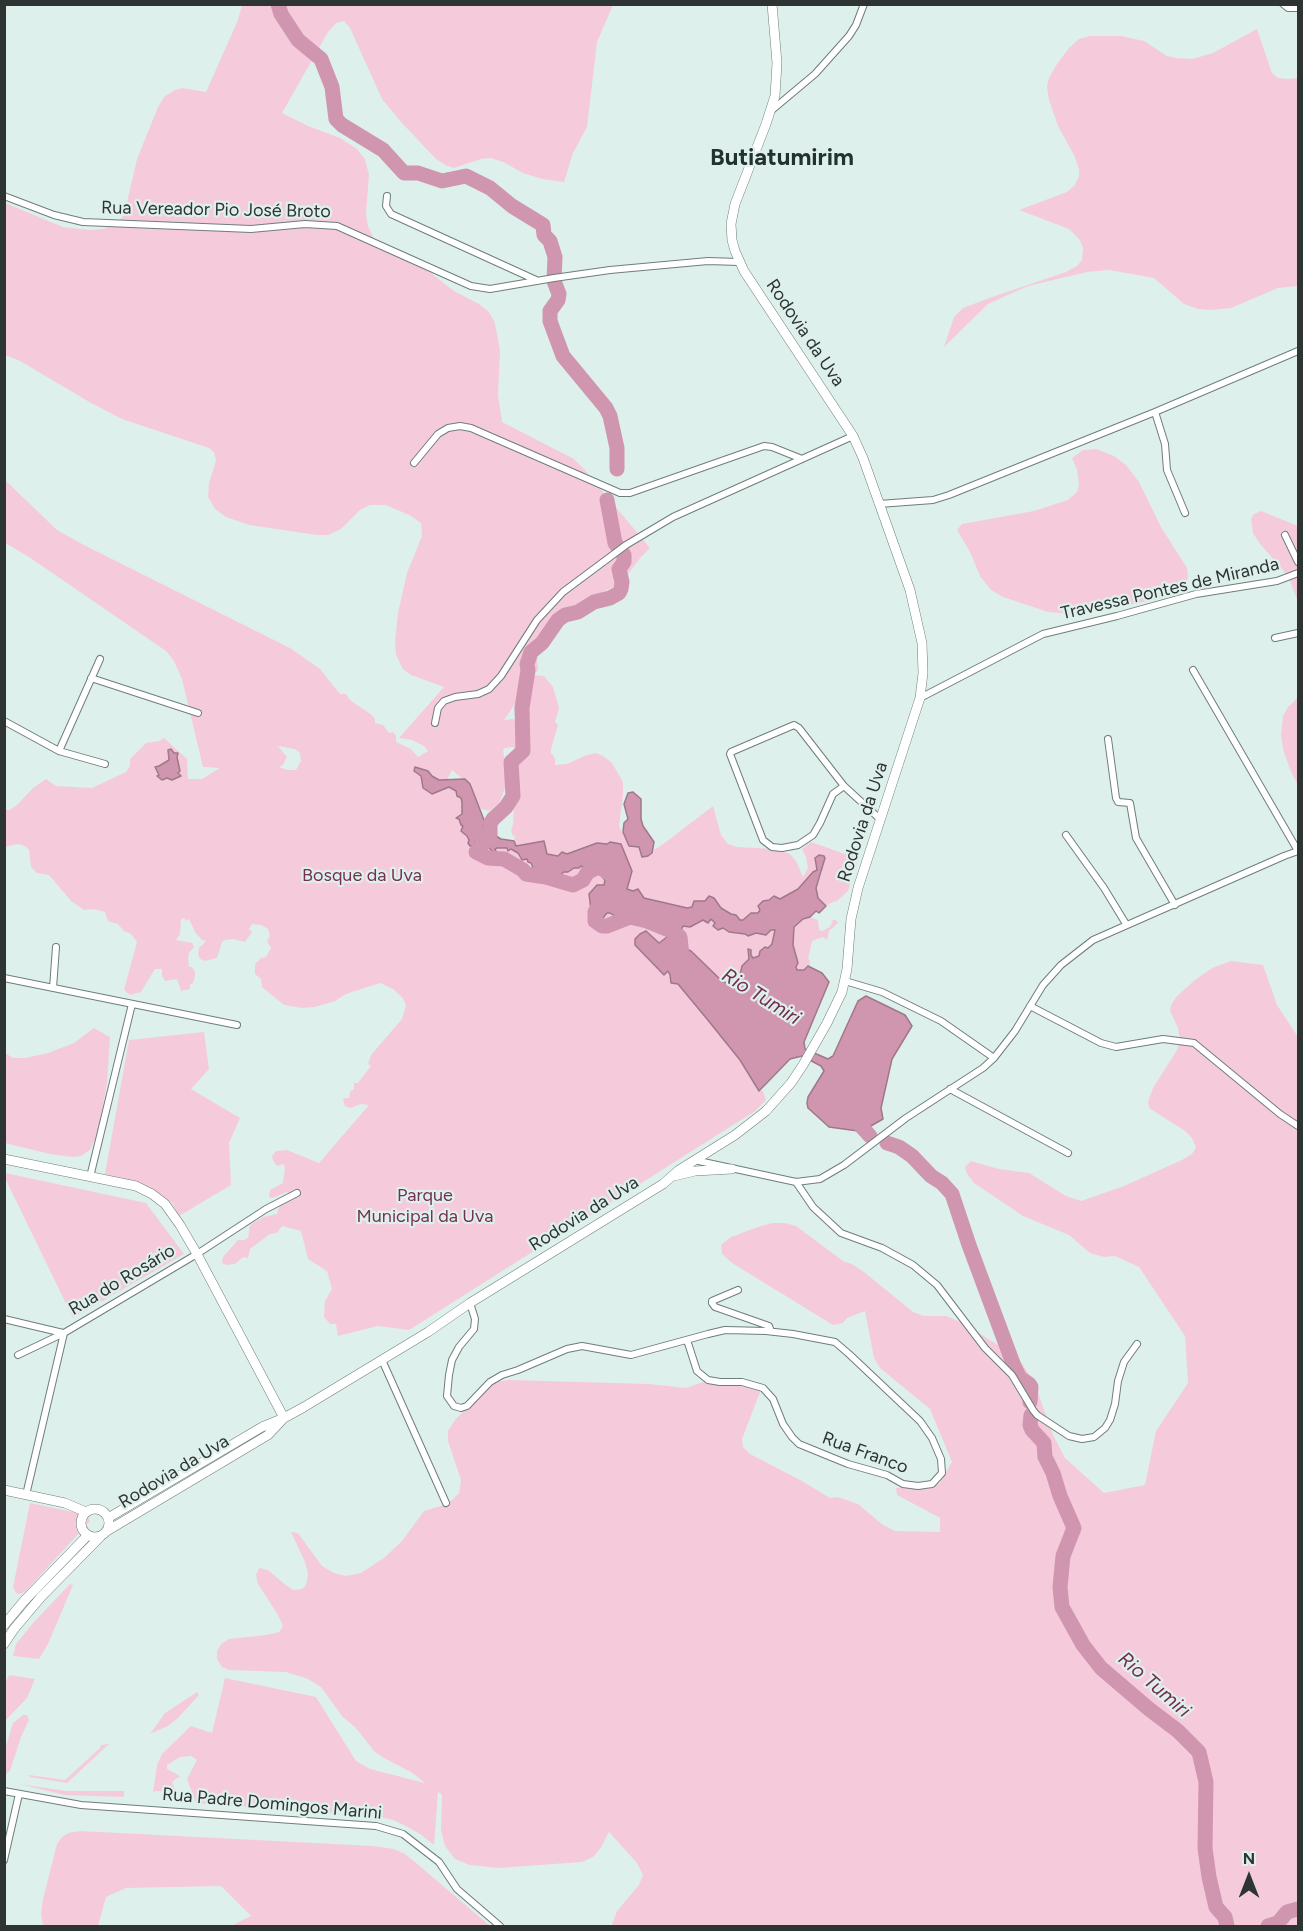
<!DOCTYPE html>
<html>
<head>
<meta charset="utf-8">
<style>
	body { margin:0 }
	#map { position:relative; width:1303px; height:1931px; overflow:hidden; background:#def0eb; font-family:Figtree,sans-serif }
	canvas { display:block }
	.frame { position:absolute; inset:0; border:6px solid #2d3432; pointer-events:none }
	.north { position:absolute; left:1219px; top:1847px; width:60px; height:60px; -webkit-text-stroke:4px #def0eb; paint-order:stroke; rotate:0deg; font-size:16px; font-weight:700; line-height:24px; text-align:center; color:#2d3432 }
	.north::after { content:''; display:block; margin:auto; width:21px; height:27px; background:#2d3432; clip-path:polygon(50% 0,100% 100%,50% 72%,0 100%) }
</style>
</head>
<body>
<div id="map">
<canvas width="1303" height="1931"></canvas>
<div class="frame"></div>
<div class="north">N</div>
</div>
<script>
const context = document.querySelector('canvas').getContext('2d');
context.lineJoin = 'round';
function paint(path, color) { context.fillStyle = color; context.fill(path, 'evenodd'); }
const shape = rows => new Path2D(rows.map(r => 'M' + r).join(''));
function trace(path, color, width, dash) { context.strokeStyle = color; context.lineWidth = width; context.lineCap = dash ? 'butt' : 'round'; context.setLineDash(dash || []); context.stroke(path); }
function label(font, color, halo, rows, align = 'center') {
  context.font = font + ' Figtree,sans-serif'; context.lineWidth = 4.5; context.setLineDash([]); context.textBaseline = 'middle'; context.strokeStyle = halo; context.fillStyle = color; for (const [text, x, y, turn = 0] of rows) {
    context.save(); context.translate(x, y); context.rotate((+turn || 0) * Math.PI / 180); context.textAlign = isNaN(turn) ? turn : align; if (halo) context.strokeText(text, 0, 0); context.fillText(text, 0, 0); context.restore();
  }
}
const green = shape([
	[242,5,613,5,597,42,587,127,573,153,564,182,542,179,523,173,503,162,491,158,481,159,454,168,447,166,436,159,402,123,382,99,350,28,344,21,336,23,328,32,282,113,308,126,340,138,357,149,365,159,369,175,366,214,368,226,373,237,386,249,412,261,427,270,454,291,479,304,489,312,495,323,500,351,498,395,502,422,574,459,584,469,650,548,641,557,621,583,573,607,542,637,537,653,538,670,534,675,544,676,553,687,559,708,555,722,558,725,551,749,551,754,553,755,555,759,555,765,567,764,584,756,596,753,603,756,612,763,623,782,623,795,619,826,621,831,623,832,629,846,632,847,636,846,650,852,662,845,713,806,721,835,728,844,737,847,775,849,790,854,796,861,803,877,808,868,806,857,802,849,811,842,845,854,853,851,857,852,858,858,854,870,851,871,848,876,848,879,851,880,848,891,837,901,833,902,826,906,818,898,816,888,821,876,824,856,819,855,815,858,818,870,806,885,801,886,780,899,768,934,771,930,776,929,772,944,759,956,753,958,749,952,749,959,739,980,728,983,723,983,701,1012,740,1060,758,1091,763,1091,766,1100,754,1112,741,1120,409,1330,378,1326,338,1336,336,1324,330,1324,324,1317,325,1301,332,1289,327,1271,308,1259,301,1231,282,1226,277,1233,270,1234,250,1249,248,1258,243,1257,235,1264,227,1265,222,1263,223,1257,238,1240,244,1240,248,1238,250,1225,263,1217,277,1214,280,1204,289,1194,287,1192,273,1198,269,1197,270,1190,283,1183,285,1167,283,1164,277,1166,273,1160,272,1156,276,1151,287,1150,319,1163,369,1105,361,1104,350,1108,345,1106,343,1100,345,1098,349,1098,350,1092,354,1089,354,1083,358,1083,371,1066,368,1064,371,1055,402,1019,406,1005,402,997,393,989,380,983,346,994,335,1001,315,1007,302,1008,284,1005,262,987,261,979,255,974,255,964,261,958,266,957,271,948,267,941,270,936,268,929,261,925,252,924,249,929,252,932,245,942,233,939,225,940,222,942,217,958,205,961,200,959,198,954,199,948,206,941,202,940,195,932,189,919,186,921,184,918,181,919,180,934,176,940,192,943,194,947,189,953,188,958,189,967,192,967,195,972,195,976,193,983,190,985,190,989,181,991,177,979,165,981,162,976,162,969,155,969,141,992,130,995,124,990,137,942,131,934,124,931,118,924,108,921,105,912,94,909,84,910,71,901,49,875,37,873,31,867,29,850,25,846,18,844,5,847,5,810,10,810,18,804,33,788,46,779,56,786,92,788,126,772,130,766,130,759,146,743,159,741,164,738,187,759,188,779,202,779,220,768,203,767,182,679,174,661,166,651,29,557,5,543,4,479,57,530,82,544,290,648,320,669,340,694,346,694,350,700,372,715,375,719,375,723,383,725,389,733,393,732,396,736,396,742,411,749,418,757,428,751,424,746,412,740,399,738,444,687,411,675,403,669,396,655,395,641,398,613,407,573,422,536,421,523,411,516,386,505,370,505,360,510,341,529,328,535,317,535,249,525,226,517,215,509,208,497,209,483,216,461,214,452,209,448,122,419,91,403,20,361,5,355,5,203,63,227,90,230,103,229,115,225,124,215,137,159,158,107,165,96,175,90,182,88,206,92,238,20],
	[526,688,523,722,519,725,513,719,504,720],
	[278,746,295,749,300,753,301,761,296,770,287,770,279,767,283,765,287,757],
	[513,747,518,751,512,764,516,767,513,773,515,791,512,798,514,803,513,824,511,831,513,836,515,835,514,841,516,846,545,849,547,854,558,856,567,854,562,875,558,877,555,874,550,874,549,877,543,875,532,868,527,859,522,860,518,852,511,849,497,848,493,852,484,841,481,840,468,843,469,840,459,819,462,814,462,801,456,790,449,787,439,790,421,781,421,776,431,776,439,780,447,780,452,770,465,781,481,809,489,811,499,803,505,788,507,775,503,750,505,748],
	[1257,29,1272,73,1278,78,1289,79,1298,78,1298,286,1278,288,1231,308,1211,310,1198,309,1184,304,1154,278,1109,270,1087,272,1028,286,988,304,944,347,954,317,963,308,992,297,1066,272,1077,266,1082,260,1083,248,1080,240,1069,229,1019,210,1067,192,1075,185,1079,176,1079,169,1074,155,1058,126,1049,100,1047,87,1049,78,1055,67,1069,48,1079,39,1090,36,1121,36,1144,41,1167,56,1176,58,1192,59,1213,53],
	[1096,449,1114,456,1126,465,1139,482,1161,527,1187,568,1188,577,1185,586,1177,593,1154,600,1091,612,1070,614,1048,612,1003,597,991,590,980,576,970,552,957,530,962,524,1034,511,1068,500,1077,492,1079,485,1077,470,1072,458,1083,450],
	[1261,511,1298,526,1298,602,1290,581,1283,570,1260,544,1253,533,1251,519,1254,514],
	[1298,697,1298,785,1292,774,1284,753,1281,736,1283,716,1288,707],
	[810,917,818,920,819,930,822,931,830,927,833,920,836,920,838,923,829,931,827,940,823,937,812,941,808,959,810,960,810,965,804,970,797,971,793,945,794,927,803,918],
	[1231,961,1263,965,1277,1005,1298,1037,1298,1926,612,1926,612,1924,617,1911,639,1885,643,1875,637,1863,609,1832,600,1849,593,1857,582,1862,498,1868,470,1865,455,1859,445,1846,441,1830,442,1795,438,1792,434,1845,420,1834,406,1826,393,1820,377,1816,196,1803,187,1779,197,1760,191,1756,180,1757,167,1765,167,1769,180,1776,172,1782,176,1792,156,1791,153,1793,157,1765,162,1754,191,1726,212,1733,225,1678,316,1697,356,1761,370,1769,425,1783,411,1772,382,1757,374,1751,356,1728,342,1716,321,1687,308,1679,286,1672,229,1670,222,1667,217,1659,217,1651,221,1644,229,1639,266,1635,279,1632,283,1626,278,1615,258,1584,256,1575,259,1568,268,1570,287,1586,294,1590,302,1589,306,1585,308,1574,305,1562,291,1532,298,1533,322,1566,334,1573,346,1576,361,1573,384,1558,402,1541,424,1511,441,1506,451,1501,459,1493,461,1480,448,1441,448,1431,455,1420,485,1389,495,1382,509,1380,649,1384,686,1388,711,1379,762,1387,742,1439,743,1447,750,1454,802,1481,830,1498,838,1497,858,1504,883,1525,895,1531,940,1532,940,1518,897,1495,896,1488,939,1484,952,1462,930,1409,880,1368,874,1358,865,1311,847,1318,843,1323,833,1325,732,1263,722,1254,721,1245,731,1237,758,1227,772,1223,785,1223,796,1226,843,1261,852,1264,864,1272,913,1312,924,1316,946,1316,963,1323,1009,1352,1019,1359,1034,1382,1053,1435,1065,1458,1104,1493,1145,1485,1156,1431,1188,1383,1185,1336,1139,1267,1115,1256,1104,1257,1090,1253,1069,1235,1023,1216,974,1183,967,1174,965,1167,971,1161,999,1169,1029,1173,1066,1196,1081,1201,1124,1186,1182,1160,1192,1154,1196,1147,1192,1138,1185,1131,1149,1108,1148,1102,1153,1088,1177,1050,1180,1041,1178,1028,1170,1011,1171,1005,1177,996,1195,980,1212,968],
	[94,1028,110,1037,107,1084,98,1132,90,1150,81,1156,72,1157,50,1154,5,1143,5,1053,13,1058,25,1058,48,1053,74,1043],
	[204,1032,209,1069,191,1089,240,1118,229,1143,231,1185,179,1216,172,1203,149,1187,105,1174,129,1040],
	[5,1173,146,1203,184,1254,73,1318,5,1178],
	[30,1503,87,1515,90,1521,25,1592,20,1594,16,1593,13,1587],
	[70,1584,73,1585,48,1644,39,1659,13,1656,16,1644,33,1623],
	[9,1675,35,1679,27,1698,5,1721,5,1684],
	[197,1692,199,1695,178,1718,168,1726,150,1734,165,1713],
	[23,1715,27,1715,29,1720,21,1737,10,1771,5,1775,5,1749,13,1723],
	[109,1744,67,1783,30,1777,29,1775,65,1780,100,1748,101,1745],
	[19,1784,66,1791,124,1791,124,1797,65,1795],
	[80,1831,373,1846,394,1849,405,1854,415,1862,490,1926,231,1926,251,1916,221,1886,126,1888,106,1897,98,1926,43,1926,41,1913,43,1899,57,1844,62,1837,68,1833]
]);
const water = shape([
	[171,749,174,753,178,753,177,757,180,771,178,773,181,776,172,780,167,778,162,780,157,776,159,775,155,767,159,766,169,760,168,750,171,749],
	[415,767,428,771,432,776,439,780,465,779,470,784,484,820,483,828,501,839,514,841,516,846,544,841,547,854,558,856,562,852,567,854,597,843,607,844,610,842,621,844,632,871,627,889,633,891,638,889,644,898,687,908,692,907,694,901,705,901,709,896,714,898,721,908,731,914,736,915,740,920,743,920,751,913,758,913,760,910,758,906,763,901,769,900,774,896,780,899,798,889,813,872,817,870,815,858,819,855,824,856,825,858,816,888,818,898,826,906,819,913,816,911,810,917,803,919,794,927,793,945,798,963,796,967,797,970,804,970,808,966,822,973,829,982,804,1042,805,1049,828,1059,833,1056,858,1001,866,996,905,1015,912,1026,892,1059,881,1108,883,1119,869,1127,858,1131,829,1127,808,1108,807,1103,808,1097,824,1071,821,1066,802,1056,790,1059,759,1091,740,1060,707,1019,678,984,671,983,670,975,668,971,664,975,635,945,635,939,640,934,646,931,659,943,671,934,676,936,677,945,691,951,723,982,728,983,739,980,742,966,749,959,748,949,751,950,751,955,753,958,759,956,760,951,765,947,768,948,772,944,775,930,771,930,766,935,756,933,748,936,745,934,729,932,723,928,718,930,713,926,715,923,711,919,708,923,703,920,690,927,683,926,681,931,677,932,637,914,633,915,621,923,617,923,616,917,610,913,607,913,603,918,601,918,599,916,594,916,591,910,589,894,597,885,604,885,605,880,603,878,604,875,602,873,599,871,592,872,581,866,579,868,574,868,568,872,564,872,557,877,555,874,550,874,549,877,545,878,540,873,539,875,536,875,531,863,528,862,527,859,522,860,518,853,511,849,508,851,507,848,497,848,495,849,496,851,493,852,487,846,487,843,481,840,475,842,474,846,470,846,468,843,469,840,467,836,461,831,463,826,461,825,459,819,456,818,462,814,462,802,461,798,457,796,456,791,449,787,432,794,423,788,421,776,414,771,415,767],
	[633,792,641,799,641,819,643,826,654,842,652,853,648,856,642,857,639,847,629,846,623,832,624,823,628,819,624,804,628,793,633,792]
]);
const river = shape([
	[278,4,281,14,298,40,321,59,332,87,336,119,342,125,383,150,404,173,418,173,442,181,466,176,490,188,512,206,543,225,544,235,550,241,555,257,554,281,559,294,558,300,550,311,550,321,563,356,606,408,610,416,617,448,617,469],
	[607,500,615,543,624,555,624,562,619,569,622,582,621,589,619,593,610,598,594,602,578,612,565,615,558,620,542,643,531,652,527,664,528,670,522,708,523,751,511,762,513,796,506,807,493,819,490,824,490,835,476,852,488,858,504,859,523,870,526,874,546,877,573,885,583,880,587,873,596,868,601,868,608,873],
	[602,900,595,912,595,921,602,926,607,926,630,917,647,921,674,932,680,937,682,956,685,964],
	[850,1114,870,1136],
	[887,1143,899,1147,912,1156,931,1176,942,1183,952,1194,969,1245,1014,1366,1020,1378,1029,1384,1031,1387,1030,1402],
	[1031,1415,1030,1425,1032,1430,1044,1443,1045,1457,1053,1473,1060,1496,1074,1528,1063,1556,1060,1587,1062,1607,1083,1645,1101,1668,1149,1709,1178,1731,1199,1752,1206,1782,1205,1848,1209,1877,1216,1907,1225,1917,1227,1926],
	[1268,1926,1278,1923,1287,1912,1298,1909]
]);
const street = shape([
	[1283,4,1288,8,1298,8],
	[772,110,815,74,849,36,856,25,864,4],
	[4,196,54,215,83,222,251,229,305,224,337,226,471,286,490,289,554,278,610,270,708,261,739,262],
	[387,196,386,206,391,214,536,280],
	[1155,412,1165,444,1167,470,1185,513],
	[414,463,438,434,448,428,460,426,471,428,620,493,630,493,764,446,772,447,802,459],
	[879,504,933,500,949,495,1155,412,1298,351],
	[1285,535,1298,562],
	[1275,638,1298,633],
	[1193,670,1298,851],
	[91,678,198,713],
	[920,698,1043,634,1117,616,1196,594,1277,581,1298,573],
	[4,721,59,751,105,764],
	[435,723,438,708,444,701,455,697,478,694,489,689,501,676,537,620,563,592,626,545,673,517,853,436],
	[1108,739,1116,798,1118,802,1130,803,1136,838,1175,905],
	[59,751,100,659],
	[844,786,799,728,794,725,731,752,730,754,763,840,772,847,782,848,798,845,813,835,820,823,833,794,844,786,881,820],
	[1066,835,1104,888,1126,924],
	[4,978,237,1025],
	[845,981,882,992,941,1021,994,1058],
	[53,988,56,947],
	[1030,1006,1101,1043,1116,1047,1163,1039,1194,1043,1280,1114,1298,1126],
	[950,1089,1068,1153],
	[694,1160,796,1182,820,1179,844,1165,906,1118,983,1068,994,1058,1015,1031,1043,985,1061,965,1093,940,1284,856,1298,851],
	[90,1177,132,1004],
	[796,1182,813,1207,841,1233,882,1248,913,1265,937,1285,985,1348,1012,1375,1033,1410,1037,1415,1069,1436,1082,1439,1094,1437,1105,1428,1110,1420,1115,1404,1118,1381,1124,1362,1137,1344],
	[738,1290,712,1301,712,1303,715,1307,769,1326,771,1331],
	[470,1303,475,1319,474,1329,459,1347,452,1360,449,1375,447,1396,454,1406,461,1408,467,1406,490,1382,502,1375,518,1370,567,1349,582,1346,631,1355,708,1334,725,1330,766,1331,793,1334,835,1342,849,1354,920,1421,932,1438,941,1459,942,1473,932,1484,918,1486,903,1484,887,1475,848,1464,799,1444,792,1437,783,1424,773,1399,763,1388,742,1382,720,1382,708,1380,697,1371,687,1340],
	[4,1319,63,1333],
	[18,1355,64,1333,197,1254,266,1209,297,1193],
	[382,1360,446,1503],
	[26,1495,64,1333],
	[4,1791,81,1805,376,1826,403,1834,439,1862,457,1889,500,1926],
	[4,1860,19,1794]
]);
const secondary = shape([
	[4,1159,136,1186,152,1194,165,1204,180,1225,197,1254,284,1418],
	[674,1176,695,1171,732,1169],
	[4,1490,65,1503,86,1512],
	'81 1523a14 14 0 1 1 28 0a14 14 0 1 1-28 0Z',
	[108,1518,262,1427,284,1418,304,1407,428,1332,470,1303,663,1184,679,1170,735,1135,766,1111,791,1083,803,1065,827,1023,842,992,847,969,851,919,858,888,920,698,923,673,922,643,910,590,863,458,853,436,744,271,735,251,732,240,731,224,735,204,766,124,775,96,777,63,772,4],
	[107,1531,268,1435,282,1420],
	[4,1625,24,1601,87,1536],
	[4,1644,14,1629,41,1597,100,1537]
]);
const streetNames = [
	["Rua Vereador Pio José Broto",216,210,1],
	["Rodovia da Uva",805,333,56],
	["Travessa Pontes de Miranda",1170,589,-13],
	["Rodovia da Uva",863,822,-72],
	["Rodovia da Uva",584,1214,-32],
	["Rua do Rosário",122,1280,-31],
	["Rua Franco",865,1453,20],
	["Rodovia da Uva",174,1472,-31],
	["Rua Padre Domingos Marini",272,1804,5]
];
const parkNames = [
	["Bosque da Uva",362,876],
	["Parque",425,1196],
	["Municipal da Uva",425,1217]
];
const waterNames = [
	["Rio Tumiri",761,997,32],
	["Rio Tumiri",1154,1685,41]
];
const districtNames = [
	["Butiatumirim",782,158]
];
paint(green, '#f5cbdc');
paint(water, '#d095af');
trace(water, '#9f788a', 1.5);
trace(river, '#d095af', 15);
trace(street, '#6e7e7a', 8);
trace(secondary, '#6e7e7a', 10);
trace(street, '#fff', 6);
trace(secondary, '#fff', 9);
label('18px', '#2d3432', '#def0eb', streetNames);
label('18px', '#763053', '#def0eb', parkNames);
label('italic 20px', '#732d50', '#def0eb', waterNames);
label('bold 24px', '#23322e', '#def0eb', districtNames);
</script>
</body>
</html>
